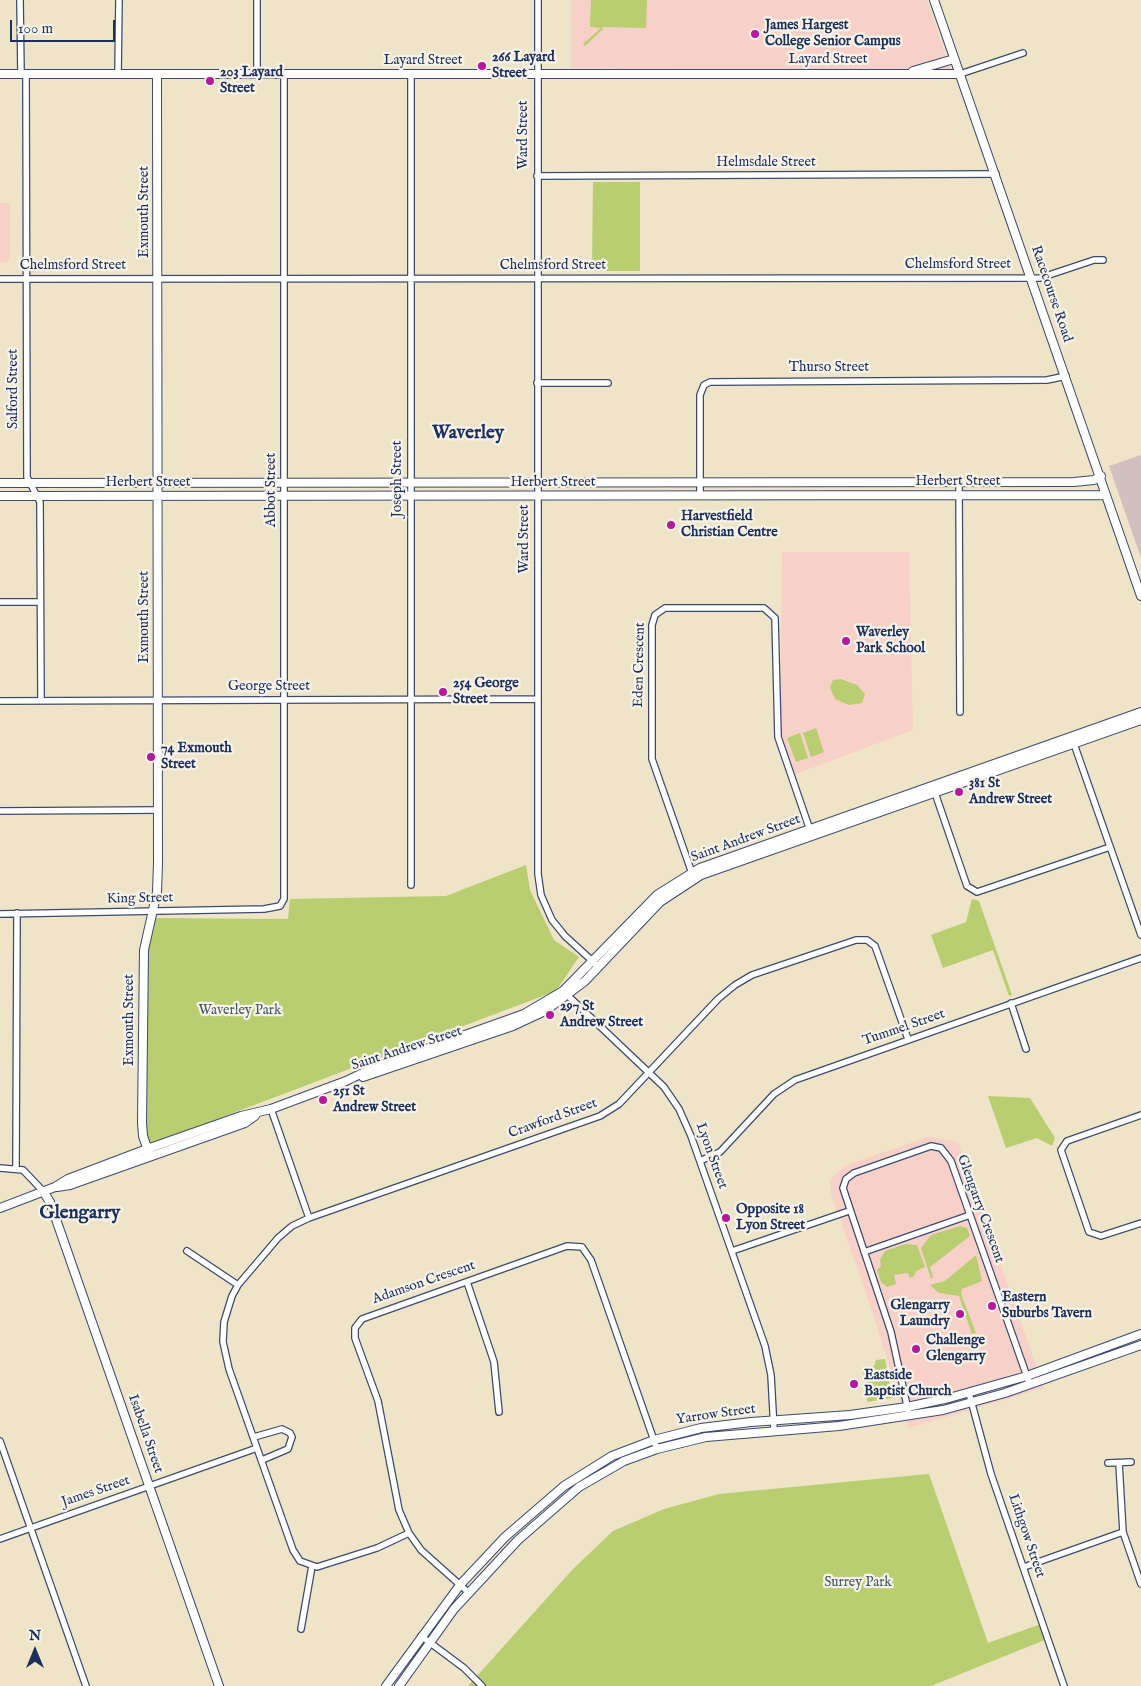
<!DOCTYPE html>
<html>
<head>
<meta charset="utf-8">
<style>
	body { margin:0 }
	#map { position:relative; width:1141px; height:1686px; overflow:hidden; background:#efe4c7; font-family:"IM FELL English",serif }
	canvas { display:block }
	.north { position:absolute; left:10px; top:1626px; width:50px; height:50px; -webkit-text-stroke:4px #f7f3e8; paint-order:stroke; rotate:0deg; font-size:14px; font-weight:700; line-height:20px; text-align:center; color:#1b2f5e }
	.north::after { content:''; display:block; margin:auto; width:18px; height:22px; background:#1b2f5e; clip-path:polygon(50% 0,100% 100%,50% 72%,0 100%) }
	.scale { position:absolute; left:10px; top:20px; width:105px; height:22px; box-sizing:border-box; border:2px solid #1b2f5e; border-top:0; padding-left:6px; font-size:15px; line-height:18px; white-space:nowrap; color:#1b2f5e; -webkit-text-stroke:4px #f7f3e8; paint-order:stroke }
</style>
</head>
<body>
<div id="map">
<canvas width="1141" height="1686"></canvas>
<div class="north">N</div>
<div class="scale">100 m</div>
</div>
<script>
const context = document.querySelector('canvas').getContext('2d');
context.lineJoin = 'round';
function paint(path, color) { context.fillStyle = color; context.fill(path, 'evenodd'); }
const shape = rows => new Path2D(rows.map(r => 'M' + r).join(''));
function trace(path, color, width, dash) { context.strokeStyle = color; context.lineWidth = width; context.lineCap = dash ? 'butt' : 'round'; context.setLineDash(dash || []); context.stroke(path); }
function label(font, color, halo, rows, align = 'center') {
  context.font = font + ' "IM FELL English",serif'; context.lineWidth = 4.5; context.setLineDash([]); context.textBaseline = 'middle'; context.strokeStyle = halo; context.fillStyle = color; for (const [text, x, y, turn = 0] of rows) {
    context.save(); context.translate(x, y); context.rotate((+turn || 0) * Math.PI / 180); context.textAlign = isNaN(turn) ? turn : align; if (halo) context.strokeText(text, 0, 0); context.fillText(text, 0, 0); context.restore();
  }
}
const built = shape([
	[571,0,927,0,951,71,571,68],
	[0,203,10,203,10,259,6,263,0,263],
	[782,552,909,552,913,730,793,775,780,735],
	[928,1137,958,1142,1044,1388,909,1428,866,1293,831,1194,830,1180,846,1165]
]);
const industrial = shape([
	[1141,455,1141,558,1109,466]
]);
const green = shape([
	[591,0,647,0,646,28,602,27,603,29,585,46,583,44,601,28,590,27],
	[593,182,640,182,640,271,592,271],
	[841,679,857,685,865,694,862,703,849,705,835,699,830,688,833,680],
	[816,728,824,752,811,757,803,733],
	[800,733,808,758,796,762,787,738],
	[526,865,530,890,554,940,579,957,556,991,143,1147,148,918,288,919,290,899,446,896],
	[972,899,979,901,1012,995,1009,996,993,950,943,968,931,935,966,922],
	[988,1096,1030,1098,1055,1138,1052,1146,1037,1138,1006,1148],
	[960,1226,967,1228,970,1236,930,1267,933,1277,931,1279,921,1248,931,1235],
	[905,1244,917,1245,925,1267,916,1271,914,1276,910,1278,908,1273,894,1275,896,1284,887,1287,881,1282,877,1270,881,1266,880,1260,885,1251],
	[976,1255,982,1281,962,1289,961,1294,976,1333,972,1334,959,1296,939,1293,930,1285,945,1281],
	[885,1359,892,1398,867,1402,866,1378,864,1378,863,1369,874,1366,876,1360],
	[929,1474,988,1643,1041,1624,1047,1639,931,1686,468,1686,573,1569,613,1531,664,1509,719,1494]
]);
const street = shape([
	[20,0,21,74],
	[257,0,257,73],
	[538,0,538,874,541,895,552,920,565,936,599,967],
	[411,73,411,885],
	[26,74,27,477,40,502,41,701],
	[118,74,119,0],
	[960,74,1023,53],
	[537,176,996,174],
	[0,279,1040,278,1094,260,1103,260],
	[537,383,608,383],
	[959,482,960,712],
	[700,495,700,395,704,385,710,382,1047,380,1066,376],
	[0,602,40,602],
	[0,701,537,699],
	[1073,741,1141,935],
	[934,790,967,886,977,892,1110,847],
	[0,811,158,810],
	[693,876,652,759,652,625,655,615,665,608,764,608,775,618,778,737,811,833],
	[0,914,264,909,280,906,284,899,284,73],
	[565,993,664,1087,679,1109,691,1136,765,1346,771,1375,774,1430],
	[1011,1003,1026,1049],
	[271,1109,309,1218],
	[1141,1115,1067,1141,1061,1150,1089,1232,1101,1236,1141,1223],
	[700,1161,720,1152,774,1094,795,1080,1141,958],
	[0,1168,23,1170,43,1191],
	[16,1168,17,913],
	[187,1251,238,1285],
	[732,1251,849,1211],
	[864,1252,970,1215],
	[467,1282,494,1362,499,1412],
	[969,1393,991,1474,1064,1686],
	[908,1410,891,1332,843,1188,846,1179,854,1173,931,1146,941,1148,951,1161,1030,1385],
	[254,1437,282,1429,290,1433,292,1437,288,1449,262,1460],
	[0,1441,86,1686],
	[1108,1463,1131,1462],
	[1119,1463,1123,1532,1141,1584],
	[409,1533,377,1548,317,1567,300,1561,293,1550,229,1369,223,1342,224,1322,232,1296,238,1285,278,1238,292,1226,309,1218,600,1116,619,1104,718,999,735,985,752,975,856,940,867,940,875,946,908,1039],
	[0,1539,257,1448],
	[1024,1567,1123,1532],
	[468,1592,421,1550,409,1533,399,1510,378,1401,355,1338,355,1328,362,1319,567,1246,582,1247,591,1260,657,1449],
	[301,1629,312,1566],
	[421,1636,464,1668,482,1686]
]);
const secondary = shape([
	[934,0,1141,596],
	[913,71,954,59],
	[0,74,960,74],
	[0,483,1074,482,1094,480,1101,476],
	[0,496,1106,495],
	[363,1077,513,1026,545,1011,585,981,660,902,701,875,1141,720],
	[150,1156,143,1136,142,1123,144,950,157,892,158,863,157,74],
	[57,1187,70,1185,245,1123,255,1116],
	[43,1191,50,1202,219,1686],
	[0,1208,55,1187,68,1179,147,1149,241,1116,271,1109,346,1081,375,1067,524,1014,563,991,657,895,700,868,1141,712],
	[386,1686,460,1585,505,1537,564,1486,612,1456,654,1440,701,1428,751,1422,850,1415,907,1407,949,1398,1027,1376,1141,1334],
	[399,1686,454,1609,518,1540,579,1487,624,1461,657,1449,706,1437,839,1426,943,1410,1005,1393,1141,1345]
]);
const markers = [
	[755,34,5,"#b5179e"],
	[482,66,5,"#b5179e"],
	[210,81,5,"#b5179e"],
	[671,525,5,"#b5179e"],
	[846,641,5,"#b5179e"],
	[443,692,5,"#b5179e"],
	[151,757,5,"#b5179e"],
	[959,792,5,"#b5179e"],
	[550,1015,5,"#b5179e"],
	[323,1100,5,"#b5179e"],
	[726,1218,5,"#b5179e"],
	[992,1306,5,"#b5179e"],
	[960,1314,5,"#b5179e"],
	[916,1349,5,"#b5179e"],
	[854,1384,5,"#b5179e"]
];
const poiNames = [
	["James Hargest",765,26],
	["College Senior Campus",765,42],
	["266 Layard",492,58],
	["Street",492,74],
	["203 Layard",220,73],
	["Street",220,89],
	["Harvestfield",681,517],
	["Christian Centre",681,533],
	["Waverley",856,633],
	["Park School",856,649],
	["254 George",453,684],
	["Street",453,700],
	["74 Exmouth",161,749],
	["Street",161,765],
	["381 St",969,784],
	["Andrew Street",969,800],
	["297 St",560,1007],
	["Andrew Street",560,1023],
	["251 St",333,1092],
	["Andrew Street",333,1108],
	["Opposite 18",736,1210],
	["Lyon Street",736,1226],
	["Eastern",1002,1298],
	["Suburbs Tavern",1002,1314],
	["Glengarry",950,1306,"right"],
	["Laundry",950,1322,"right"],
	["Challenge",926,1341],
	["Glengarry",926,1357],
	["Eastside",864,1376],
	["Baptist Church",864,1392]
];
const streetNames = [
	["Layard Street",828,60],
	["Layard Street",423,61],
	["Ward Street",524,135,-90],
	["Helmsdale Street",766,163],
	["Exmouth Street",145,212,-90],
	["Chelmsford Street",958,265],
	["Chelmsford Street",73,266],
	["Chelmsford Street",553,266],
	["Racecourse Road",1051,294,71],
	["Thurso Street",829,368],
	["Salford Street",14,389,-90],
	["Joseph Street",398,479,-90],
	["Herbert Street",958,482],
	["Herbert Street",148,483],
	["Herbert Street",553,483],
	["Abbot Street",272,490,-90],
	["Ward Street",525,539,-90],
	["Exmouth Street",145,617,-90],
	["Eden Crescent",640,665,-89],
	["George Street",269,687],
	["Saint Andrew Street",746,839,-20],
	["King Street",140,899,-1],
	["Exmouth Street",130,1020,-90],
	["Tummel Street",904,1028,-19],
	["Saint Andrew Street",407,1049,-18],
	["Crawford Street",553,1119,-20],
	["Lyon Street",711,1156,70],
	["Glengarry Crescent",980,1209,70],
	["Adamson Crescent",424,1283,-19],
	["Yarrow Street",716,1415,-8],
	["Isabella Street",145,1434,71],
	["James Street",96,1492,-19],
	["Lithgow Street",1026,1536,71]
];
const parkNames = [
	["Waverley Park",240,1011],
	["Surrey Park",858,1583]
];
const districtNames = [
	["Waverley",468,434],
	["Glengarry",80,1214]
];
paint(built, '#f7d1c8');
paint(industrial, '#d2bfc0');
paint(green, '#b9cd71');
trace(street, '#3b4a6e', 8);
trace(secondary, '#3b4a6e', 10);
trace(street, '#fff', 5.5);
trace(secondary, '#fff', 8);
for (const [x, y, r, color] of markers) { const dot = new Path2D(); dot.arc(x, y, r, 0, 2 * Math.PI); context.fillStyle = color; context.fill(dot); trace(dot, '#f7f3e8', 2); }
label('bold 14px', '#1b2f5e', '#f7f3e8', poiNames, 'left');
label('14px', '#1b2f5e', '#f7f3e8', streetNames);
label('14px', '#425663', '#f7f3e8', parkNames);
label('bold 19px', '#1b2f5e', '#f7f3e8', districtNames);
</script>
</body>
</html>
